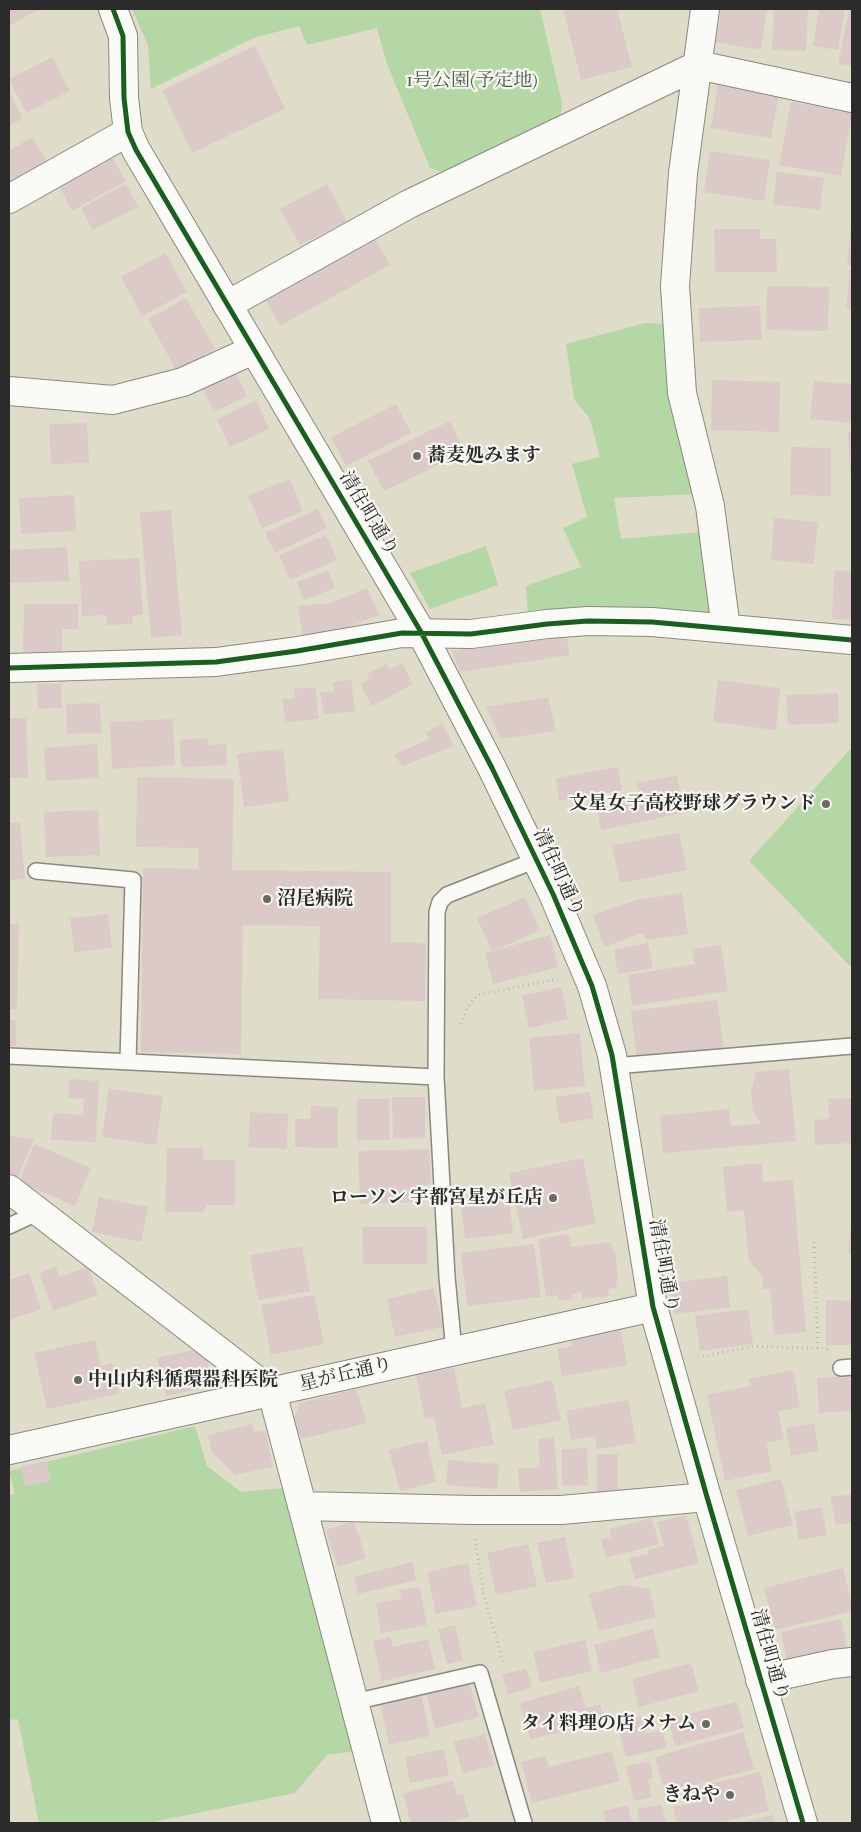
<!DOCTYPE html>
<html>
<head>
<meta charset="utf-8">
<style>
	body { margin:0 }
	#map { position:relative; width:861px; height:1832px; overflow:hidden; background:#dfdcc9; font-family:"IM FELL French Canon",serif }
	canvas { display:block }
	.frame { position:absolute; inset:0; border:10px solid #2b2b2b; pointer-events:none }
</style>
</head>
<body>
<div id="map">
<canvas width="861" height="1832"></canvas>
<div class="frame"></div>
</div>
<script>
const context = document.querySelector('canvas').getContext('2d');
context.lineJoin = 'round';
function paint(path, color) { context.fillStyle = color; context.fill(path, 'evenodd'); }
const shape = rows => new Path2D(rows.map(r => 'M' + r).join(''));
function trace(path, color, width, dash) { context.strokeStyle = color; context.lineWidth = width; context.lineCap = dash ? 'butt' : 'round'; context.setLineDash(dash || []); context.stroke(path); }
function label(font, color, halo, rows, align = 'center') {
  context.font = font + ' "IM FELL French Canon","Noto Serif JP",serif'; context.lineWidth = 4.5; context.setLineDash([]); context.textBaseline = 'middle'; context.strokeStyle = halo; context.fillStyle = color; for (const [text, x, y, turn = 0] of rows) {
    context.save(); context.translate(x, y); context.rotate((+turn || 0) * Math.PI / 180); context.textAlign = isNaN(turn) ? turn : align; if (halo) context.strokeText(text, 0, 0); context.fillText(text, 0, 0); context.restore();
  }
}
const green = shape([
	[132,9,540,9,562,103,560,119,446,173,430,168,387,64,377,28,307,45,299,26,253,38,151,89,148,45],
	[645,323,668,324,668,399,695,494,614,498,621,539,701,532,710,613,597,612,528,615,526,586,581,567,563,528,587,517,572,464,600,457,590,419,574,399,566,344],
	[486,546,498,585,430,609,410,573],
	[852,747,852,968,749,861],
	[195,1426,207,1466,241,1492,283,1488,356,1751,327,1755,295,1793,148,1823,39,1823,18,1719,9,1720,9,1495,15,1494,9,1471]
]);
const building = shape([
	[9,9,39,9,9,26],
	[563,9,617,9,632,67,581,80],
	[721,9,767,9,761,50,716,42],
	[774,9,808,9,806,51,772,50],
	[819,9,845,9,838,50,813,46],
	[849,9,852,9,852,66,838,64],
	[255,46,285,109,192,153,162,90],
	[52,57,70,91,26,113,9,79],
	[718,84,779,95,771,138,711,128],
	[9,92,23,118,9,126],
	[791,102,852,113,841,176,779,165],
	[32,137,48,164,9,187,9,151],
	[710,151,770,160,764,201,704,192],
	[111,156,126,181,72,211,59,186],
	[777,172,824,178,820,210,773,204],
	[126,184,138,207,93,230,81,208],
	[327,184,347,221,300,245,280,209],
	[851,225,852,225,852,265,847,265],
	[714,229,760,229,760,239,776,239,777,272,715,272],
	[374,237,390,265,280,326,265,298],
	[166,253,187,292,142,316,121,277],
	[850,269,852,269,852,310,846,309],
	[767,286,829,287,828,331,766,330],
	[186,298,215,349,176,370,148,319],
	[760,306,762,340,700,342,699,308],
	[234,370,247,396,214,412,202,387],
	[712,380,780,382,779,432,711,430],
	[814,381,852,384,852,423,810,419],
	[256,400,269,429,230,447,217,419],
	[396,404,411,433,346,466,331,437],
	[450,421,465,452,384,491,368,461],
	[87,423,89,463,51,464,49,424],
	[848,432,852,432,852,474,850,474],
	[791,447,831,448,831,496,790,495],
	[290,479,303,511,262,528,248,496],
	[74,495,76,531,21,534,19,498],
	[318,509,327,528,275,553,265,533],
	[171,510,182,635,151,638,140,513],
	[774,518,818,522,814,564,771,560],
	[326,535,337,560,290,580,279,555],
	[67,547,69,581,9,583,9,550],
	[139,558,143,615,132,616,133,624,107,625,106,615,82,616,79,561],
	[834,570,852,571,852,620,832,619],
	[328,571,335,588,304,600,297,582],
	[367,588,379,615,340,630,303,636,298,606,330,603],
	[24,604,78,604,78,629,62,629,62,652,23,652],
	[566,635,570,655,460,672,452,651],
	[402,663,413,684,372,706,360,684,369,679,367,674,386,664,390,669],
	[351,679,355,711,324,715,320,693,334,691,333,682],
	[718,680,780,688,776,730,713,722],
	[37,684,61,684,62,708,38,709],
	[315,687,319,719,286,722,282,699,295,698,294,689],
	[838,693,839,723,788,725,786,695],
	[548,697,556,731,501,739,486,707],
	[100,703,101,733,67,734,66,704],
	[9,718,26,718,28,778,9,778],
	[173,719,175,765,112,769,110,722],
	[442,723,454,746,403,766,393,755,430,739,426,733],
	[208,738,209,745,226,744,227,765,181,767,180,740],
	[97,744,99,778,46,781,44,748],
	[283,749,289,801,244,807,237,754],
	[618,767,622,790,559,801,556,778],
	[677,775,684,813,601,830,597,807,640,798,637,783],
	[137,777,234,779,232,870,391,872,391,942,426,943,425,1001,318,999,320,926,243,925,241,1054,141,1052,143,868,198,869,198,848,136,847],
	[98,810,100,855,46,857,44,812],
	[9,823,20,823,25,879,9,880],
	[679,833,687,870,620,883,612,845],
	[682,893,688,934,646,940,643,933,604,947,593,915,637,900],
	[525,897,540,930,496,950,550,935,558,967,493,984,485,953,492,951,477,918],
	[108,914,112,948,74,952,70,918],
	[9,924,19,924,17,1009,9,1009],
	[648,943,653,968,618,974,614,950],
	[721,945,728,991,632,1006,628,975,695,964,692,949],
	[561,987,568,1019,529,1028,522,996],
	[717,1000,724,1050,637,1060,631,1011],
	[9,1020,16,1020,16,1046,9,1046],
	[580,1033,585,1086,534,1091,529,1038],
	[789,1069,796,1141,663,1153,660,1116,729,1109,731,1126,761,1124,753,1110,751,1092,756,1072],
	[69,1079,99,1081,96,1142,51,1140,53,1113,83,1115,84,1099,69,1098],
	[109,1089,163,1096,156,1145,102,1137],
	[590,1092,594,1118,560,1124,555,1097],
	[392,1097,425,1097,425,1138,393,1139],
	[852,1098,852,1143,815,1145,814,1120,829,1119,828,1099],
	[357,1099,389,1099,390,1140,357,1140],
	[311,1106,338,1107,338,1148,295,1147,295,1119,310,1119],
	[250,1112,288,1114,287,1149,248,1147],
	[9,1136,34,1139,16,1180,9,1174],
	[34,1144,91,1168,75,1206,19,1182],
	[167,1148,203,1148,203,1160,235,1160,235,1205,206,1205,204,1212,165,1212],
	[429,1149,431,1185,422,1185,423,1202,360,1204,358,1151],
	[583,1158,596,1223,523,1239,509,1173],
	[762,1163,763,1182,793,1180,806,1332,774,1335,770,1289,763,1289,762,1276,749,1261,744,1210,727,1212,723,1167],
	[508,1191,513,1233,465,1239,460,1197],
	[99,1197,148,1207,141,1242,92,1232],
	[851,1225,852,1225,852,1254,848,1253],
	[362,1227,427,1227,427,1264,363,1264],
	[569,1234,571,1247,610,1242,615,1253,618,1277,616,1288,608,1289,609,1296,582,1299,581,1292,572,1294,573,1299,559,1301,558,1295,546,1297,538,1239],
	[534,1244,541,1297,467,1306,461,1253],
	[302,1246,310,1291,258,1300,250,1255],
	[56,1267,59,1277,88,1267,98,1295,53,1311,39,1273],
	[29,1273,41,1309,9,1320,9,1280],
	[727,1276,730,1307,675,1314,671,1283],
	[434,1288,443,1327,395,1337,387,1299],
	[314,1295,324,1344,271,1355,261,1305],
	[826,1300,852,1301,852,1345,826,1345],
	[748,1309,753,1344,700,1351,695,1316],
	[620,1324,627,1365,562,1376,557,1349,573,1346,570,1333],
	[95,1340,101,1366,112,1363,119,1394,47,1409,34,1353],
	[205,1347,213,1386,166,1396,157,1358],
	[454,1368,462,1408,485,1403,494,1444,442,1455,434,1418,425,1419,416,1375],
	[793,1370,800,1407,778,1412,784,1439,766,1443,772,1471,725,1481,707,1395,750,1386,748,1379],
	[852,1376,852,1411,819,1413,817,1378],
	[552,1380,561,1420,513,1430,504,1391],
	[356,1389,367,1423,301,1439,294,1418,300,1403],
	[628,1400,636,1443,597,1449,595,1436,571,1440,566,1411],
	[814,1423,819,1451,791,1456,786,1428],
	[252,1424,254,1432,265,1430,273,1467,235,1475,212,1452,208,1435],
	[554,1437,558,1489,520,1492,518,1469,540,1467,538,1439],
	[427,1441,436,1482,400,1491,389,1450],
	[587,1448,588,1485,562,1486,562,1449],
	[597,1454,618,1454,618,1492,597,1492],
	[448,1460,499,1464,497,1489,446,1485],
	[47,1461,51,1481,25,1486,21,1466],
	[781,1479,793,1525,748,1536,736,1490],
	[852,1494,852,1522,836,1525,830,1497],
	[822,1507,827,1535,799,1540,794,1512],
	[686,1515,699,1563,635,1579,629,1558,649,1554,648,1550,664,1546,657,1522],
	[652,1518,659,1544,606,1558,601,1539,611,1537,609,1529],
	[354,1521,366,1558,338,1567,326,1530],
	[565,1537,574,1578,546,1583,537,1543],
	[528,1544,537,1586,496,1595,487,1553],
	[412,1562,416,1580,358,1594,354,1577],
	[468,1563,477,1606,436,1614,427,1572],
	[843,1568,852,1605,852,1611,775,1630,764,1588],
	[623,1585,649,1589,656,1617,599,1631,589,1594],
	[420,1587,427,1625,381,1633,376,1603,401,1599,400,1590],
	[841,1619,847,1647,787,1660,781,1632],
	[455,1625,463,1660,447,1664,438,1629],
	[653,1629,660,1657,601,1673,594,1645],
	[390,1637,393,1647,428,1639,435,1669,382,1681,373,1641],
	[585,1640,592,1671,540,1683,533,1652],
	[691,1663,699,1691,639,1707,632,1679],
	[526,1668,532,1687,508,1695,502,1675],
	[469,1682,479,1717,435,1729,426,1693],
	[579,1686,586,1708,600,1704,604,1720,530,1740,520,1703],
	[421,1694,430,1736,389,1745,380,1703],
	[737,1702,744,1728,675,1746,668,1719],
	[641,1716,645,1734,662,1730,667,1747,626,1757,617,1722],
	[743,1732,754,1769,665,1793,655,1757],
	[485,1734,494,1765,463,1774,454,1742],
	[444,1749,449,1775,410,1783,405,1757],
	[612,1751,620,1781,532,1803,521,1762,545,1756,549,1767],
	[650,1761,653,1777,648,1780,652,1797,634,1801,626,1766],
	[760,1772,769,1811,717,1823,677,1823,673,1807,697,1802,693,1788],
	[453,1780,457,1795,463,1794,469,1817,444,1823,411,1823,403,1794],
	[662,1804,666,1823,640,1823,637,1809],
	[628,1805,632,1823,606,1823,603,1811],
	[773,1815,775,1823,741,1823]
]);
const path = shape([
	[461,1024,467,1008,478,995,558,979],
	[814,1242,818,1349],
	[698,1357,755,1346,828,1349],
	[475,1539,484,1595,504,1664]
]);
const service = shape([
	[36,871,133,880,128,1061],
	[9,1056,436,1077,447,1277,454,1351],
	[614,1066,852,1046],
	[436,1077,437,912,440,902,447,895,536,860],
	[9,1226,39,1212],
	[841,1368,852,1367],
	[354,1702,480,1673,524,1823]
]);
const minor = shape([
	[705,9,683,173,675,286,682,393,710,506,726,629],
	[9,199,128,132],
	[227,305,409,204,698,65,852,98],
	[9,391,113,400,183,382,253,350],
	[9,668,216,662,297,651,402,633,471,634,547,624,588,621,652,622,852,640],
	[9,1189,272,1392,386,1823],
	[302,1506,471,1510,561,1510,707,1497],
	[760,1680,833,1664,852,1662]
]);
const tertiary = shape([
	[113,9,123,36,124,98,128,132,136,150,421,632,492,768,553,894,592,986,612,1055,653,1307,707,1497,803,1823],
	[9,1450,653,1307]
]);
const cycleway = shape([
	[113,9,123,36,124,98,128,132,136,150,421,632,492,768,553,894,592,986,612,1055,653,1307,707,1497,803,1823],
	[9,668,216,662,297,651,402,633,471,634,547,624,588,621,652,622,852,640]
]);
const markers = [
	[417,456,5,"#6a6962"],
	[826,804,5,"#6a6962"],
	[267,899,5,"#6a6962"],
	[553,1198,5,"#6a6962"],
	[78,1380,5,"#6a6962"],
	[706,1724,5,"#6a6962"],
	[730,1795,5,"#6a6962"]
];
const parkNames = [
	["1号公園(予定地)",472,81]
];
const poiNames = [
	["蕎麦処みます",427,456,"left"],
	["文星女子高校野球グラウンド",816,804],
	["沼尾病院",277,899,"left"],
	["ローソン 宇都宮星が丘店",543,1198],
	["中山内科循環器科医院",88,1380,"left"],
	["タイ料理の店 メナム",696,1724],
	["きねや",720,1795]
];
const streetNames = [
	["清住町通り",368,514,59],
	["清住町通り",558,873,65],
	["清住町通り",663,1266,80],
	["星が丘通り",346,1375,-13],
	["清住町通り",769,1655,74]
];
paint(green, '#b5d6a5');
paint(building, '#dccac8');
trace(service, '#8a8980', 18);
trace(minor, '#8a8980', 30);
trace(tertiary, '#8a8980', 30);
trace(path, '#babab7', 3, [1, 4]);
trace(service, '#fafaf7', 15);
trace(minor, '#fafaf7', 28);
trace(tertiary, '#fafaf7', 28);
trace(cycleway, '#1b5e20', 5);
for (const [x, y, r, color] of markers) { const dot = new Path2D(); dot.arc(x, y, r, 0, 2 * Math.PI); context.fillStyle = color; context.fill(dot); trace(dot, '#f6f6f2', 2); }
label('19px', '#4a5d47', '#f6f6f2', parkNames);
label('bold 19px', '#2b2b2b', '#f6f6f2', poiNames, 'right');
label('19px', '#2b2b2b', '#f6f6f2', streetNames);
</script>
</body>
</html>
